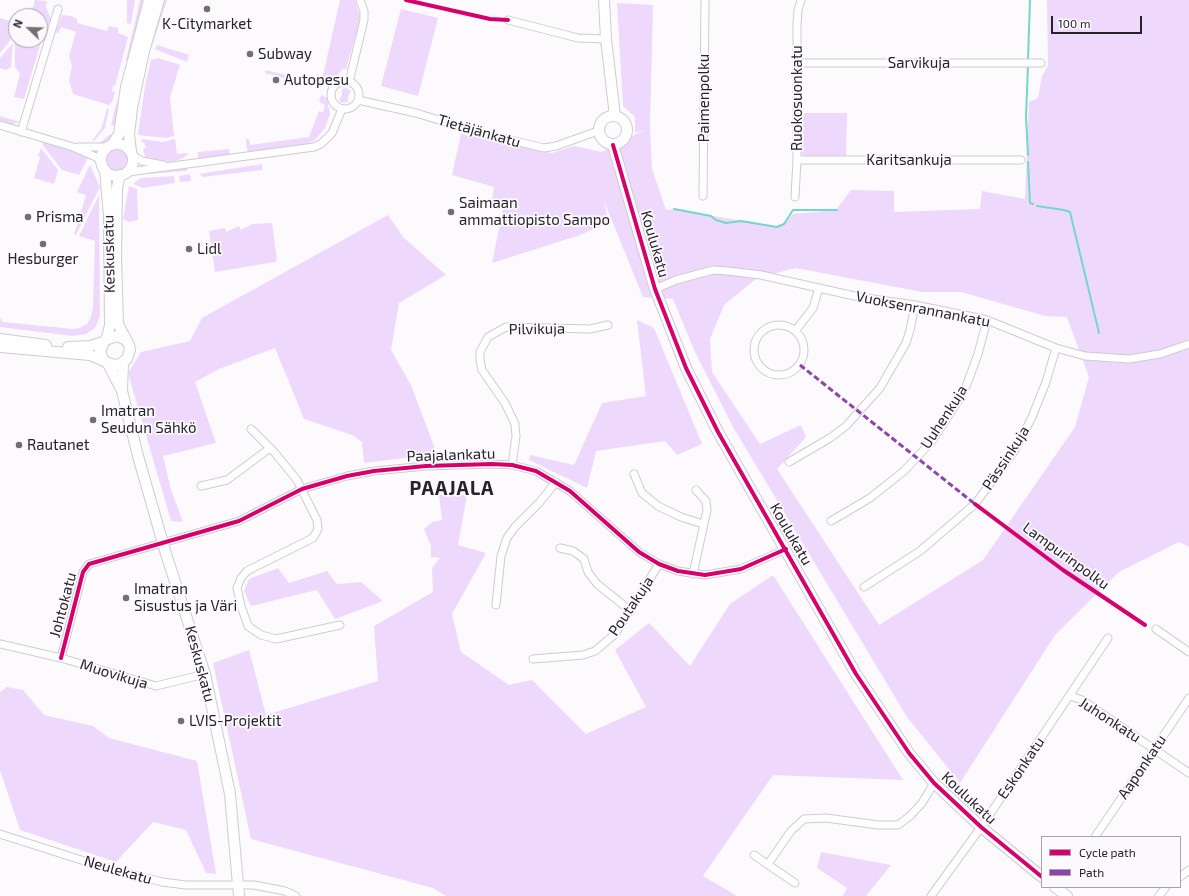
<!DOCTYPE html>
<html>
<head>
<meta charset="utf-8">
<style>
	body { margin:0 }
	#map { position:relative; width:1189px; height:896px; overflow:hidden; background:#fcfafd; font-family:"Exo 2",sans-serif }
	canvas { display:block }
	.legend { position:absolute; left:1041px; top:836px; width:140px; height:52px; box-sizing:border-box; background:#fcf9fe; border:1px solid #a6a4a8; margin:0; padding:5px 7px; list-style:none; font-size:12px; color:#262427 }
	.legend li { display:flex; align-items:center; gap:8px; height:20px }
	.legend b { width:20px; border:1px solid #a6a4a8 }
	.north { position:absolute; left:8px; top:8px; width:40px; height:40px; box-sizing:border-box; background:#fcf9fe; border:1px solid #a6a4a8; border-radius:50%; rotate:293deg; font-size:11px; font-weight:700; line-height:16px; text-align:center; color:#262427 }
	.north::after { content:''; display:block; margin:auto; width:14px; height:18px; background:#716f72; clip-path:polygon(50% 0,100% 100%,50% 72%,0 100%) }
	.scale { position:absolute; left:1051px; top:16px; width:91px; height:18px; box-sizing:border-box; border:2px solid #262427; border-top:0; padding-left:5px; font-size:12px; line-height:14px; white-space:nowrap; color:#262427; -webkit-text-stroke:3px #fcf9fe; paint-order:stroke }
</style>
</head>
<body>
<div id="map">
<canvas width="1189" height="896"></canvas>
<ul class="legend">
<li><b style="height:5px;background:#d6006c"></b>Cycle path</li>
<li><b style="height:5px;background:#8e44ad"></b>Path</li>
</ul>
<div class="north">N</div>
<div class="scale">100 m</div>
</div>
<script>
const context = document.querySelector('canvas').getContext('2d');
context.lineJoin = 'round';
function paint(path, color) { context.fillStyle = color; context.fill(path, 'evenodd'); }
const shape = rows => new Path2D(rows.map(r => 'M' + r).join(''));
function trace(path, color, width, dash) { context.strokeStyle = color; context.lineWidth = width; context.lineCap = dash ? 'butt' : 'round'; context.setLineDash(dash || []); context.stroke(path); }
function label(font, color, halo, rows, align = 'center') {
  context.font = font + ' "Exo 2",sans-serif'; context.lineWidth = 3.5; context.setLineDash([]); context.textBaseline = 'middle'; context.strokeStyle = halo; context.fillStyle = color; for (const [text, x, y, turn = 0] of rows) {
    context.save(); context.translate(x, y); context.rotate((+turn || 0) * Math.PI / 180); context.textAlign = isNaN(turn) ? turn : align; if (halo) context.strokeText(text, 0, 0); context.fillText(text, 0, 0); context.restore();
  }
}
const green = shape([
	[35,0,47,1,46,7,51,19,49,24,46,27,40,25,40,16,30,16],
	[127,0,135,0,131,24,127,23],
	[140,0,147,0,129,61,126,60],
	[161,0,167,0,152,46,148,44],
	[340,0,355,0,360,16,358,28,346,69,343,69,335,78,328,81,322,80],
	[1047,0,1189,0,1189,547,1179,542,1119,572,1055,635,960,783,907,717,733,427,694,350,673,299,643,297,604,201,609,223,577,236,492,263,503,209,491,206,494,187,452,175,461,134,552,153,574,146,602,152,644,130,635,133,635,117,623,106,617,3,653,5,650,126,652,169,666,210,674,209,777,227,786,222,793,214,836,210,851,190,894,191,894,212,980,209,982,191,1025,199,1029,102,1038,98,1042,76,1048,66],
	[796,268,922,292,961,292,1045,316,1067,317,1089,377,1075,427,983,560,879,625,777,469,806,437,801,425,760,444,712,372,710,339,724,305,757,278],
	[401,9,438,18,418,96,381,86],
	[62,15,72,16,77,19,77,23,107,31,109,26,118,28,118,33,128,37,115,86,113,85,112,91,115,92,112,102,109,105,73,94,69,80,72,66,69,56,76,32,61,27,58,34,56,32],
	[0,18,16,23,16,33,0,53],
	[40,29,44,32,24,99,14,97,20,74,15,67,15,41,16,40,40,40],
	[13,43,11,67,6,70,0,68,0,58],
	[157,45,189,55,187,62,155,49],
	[158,58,180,65,170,97,174,136,166,138,138,135,145,86,151,60],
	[266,70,306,80,306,84,265,73],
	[346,88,351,91,348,96,348,102,342,103,339,100,342,95,342,89],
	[321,95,327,98,330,114,325,128,314,141,302,145,251,152,247,150,246,139,249,139,250,145,309,137,319,111,323,113,325,105,319,102],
	[117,100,118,115,117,126,111,125],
	[107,109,109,109,105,128,94,141,92,141,101,129],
	[803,113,847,113,846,156,806,157,800,153],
	[0,116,20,122,10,125,0,122],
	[113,134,116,134,111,142,97,145,109,135],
	[142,139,163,142,175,139,177,154,189,153,183,158,172,162,146,160,143,149,146,148,144,142,141,143],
	[43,142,89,156,79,175,62,170,42,144],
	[41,148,58,170,54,184,34,178,40,157,38,156],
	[229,149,230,155,198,159,198,152],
	'107 160a10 10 0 1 1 20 0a10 10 0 1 1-20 0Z',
	[262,164,262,170,203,177,199,174],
	[90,165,100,187,76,235,74,235,86,195,77,192],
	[187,167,187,171,147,174,147,171],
	[190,174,191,181,180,182,179,176],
	[174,176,175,183,143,188,133,184,141,178],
	[129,186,137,189,138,220,129,222,123,219],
	[99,195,100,316,95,328,86,334,73,336,0,327,0,318,3,322,73,329,79,328,87,324,91,317,93,308,95,241,79,236],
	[103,202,106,202,107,321,104,321],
	[388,215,403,237,446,275,399,303,391,350,411,385,437,454,364,463,362,442,352,435,304,419,275,348,219,369,195,382,216,443,163,456,171,490,183,522,171,521,128,373,141,352,190,341,202,318],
	[272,223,277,260,275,262,215,272,209,231,225,228,226,232,239,226,241,230,252,224],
	[637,320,654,328,702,444,677,455,665,441,596,451,587,488,529,460,530,455,574,465,602,403,646,396],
	[439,495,467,495,458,545,486,553,452,614,461,652,509,685,532,680,586,734,646,707,615,650,649,623,690,666,730,604,773,575,903,780,773,775,703,876,737,896,446,896,433,888,251,839,213,663,249,650,266,715,378,681,374,626,433,592,432,568,440,558,431,557,431,546,424,529,432,522,442,520],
	[278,568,289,583,327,571,337,584,361,582,383,601,335,619,317,590,251,606,244,591,249,579],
	[7,687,23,690,44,715,93,726,109,738,197,761,216,874,206,873,186,830,153,822,116,862,20,830,0,770,0,692],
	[821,852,891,865,866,896,843,896,847,888,817,868]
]);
const stream = shape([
	[1028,59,1030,0],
	[1028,155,1026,116,1028,66],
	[1028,162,1030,203,1033,204],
	[1037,206,1064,210,1070,212,1099,333],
	[674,209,711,216,716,220,726,223,741,221,777,227,784,224,793,210,837,210]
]);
const street = shape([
	[508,20,578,38,606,39],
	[798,63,1041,63],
	'331 95a14 14 0 1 1 28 0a14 14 0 1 1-28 0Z',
	[349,82,364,20,364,11,360,0],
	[358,100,416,113,478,132,544,148,556,146,598,131],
	[0,125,73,147,96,157,102,162],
	[21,132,58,9],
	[78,147,109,147],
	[132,155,142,161,163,165],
	[797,160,1021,160],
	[128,172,314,147,321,144,332,133,342,109],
	[703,196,705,0],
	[795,197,797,160,797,24,798,10,801,0],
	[655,289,676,280,713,270,728,271,761,275,859,297,915,305,974,317,987,320,1056,348,1085,356,1129,359,1160,354,1189,344],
	'754 350a25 25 0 1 1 50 0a25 25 0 1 1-50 0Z',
	[796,330,813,308,819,288],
	[251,429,275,453,297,480,317,520,318,529,313,538,247,571,241,578,237,588,241,606,248,626,261,635,276,639,340,625],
	[789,462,830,438,846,426,880,388,906,343,910,330,915,305],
	[512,465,516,436,515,424,505,403,482,370,480,360,480,352,488,337,506,327,590,329,608,325],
	[634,474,642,493,658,506,681,517,703,524],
	[201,486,227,480,270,448],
	[831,521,870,498,904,471,932,441,960,398,967,384,978,354,987,320],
	[560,548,573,551,584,559,588,572,597,584,631,611],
	[693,574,707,510,706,501,696,490],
	[864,587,920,551,975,504,1015,450,1032,417,1046,382,1056,348],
	[496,605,501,556,507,538,515,527,539,503,556,482],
	[1156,629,1189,652],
	[0,644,61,658,156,686,205,674],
	[61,658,83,572,89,564,239,521,302,489,347,476,374,471,426,466,492,464,512,465,536,471,570,491,639,552,659,564,678,571,705,575,741,569,786,549],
	[533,659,583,655,595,651,615,634,659,564],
	[1070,696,1082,700,1189,773],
	[0,834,100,866,162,882,186,885,254,885,285,891,296,896],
	[1095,837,1189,698],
	[754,855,795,883],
	[768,864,791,831,804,819,826,818,878,825,898,825,910,816,922,803,934,783],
	[1180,877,1189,870],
	[931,896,984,823,1108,638],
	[1159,896,1166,887]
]);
const secondary = shape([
	[604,0,606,39,615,116],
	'599 130a14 14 0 1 1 28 0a14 14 0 1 1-28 0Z',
	'101 160a16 16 0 1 1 32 0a16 16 0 1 1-32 0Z',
	[112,145,119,134,126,87,149,0],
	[613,145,655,289,686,368,718,432,856,674,909,753,934,783,981,827,1042,877],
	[131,151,129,135,132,108,144,51,159,0],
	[105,170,109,216,110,325,107,338],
	[120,175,117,187,116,258,118,324,129,345,130,350,127,359,119,365,111,364,104,361,100,351,105,340,117,336,126,340],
	[0,339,46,345],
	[0,347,90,355,104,361],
	[68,347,90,346,103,342],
	[107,362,121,389],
	[123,363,122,391,138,456,166,554,205,674,230,794,239,896],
	[1055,887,1067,896]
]);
const quiet = shape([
	[800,365,975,504]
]);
const cycleway = shape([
	[406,0,490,19,508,20],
	[613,145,655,289,686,368,718,432,856,674,909,753,934,783,981,827,1042,877],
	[975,504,1063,570,1145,625],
	[61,658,83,572,89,564,239,521,302,489,347,476,374,471,426,466,492,464,512,465,536,471,570,491,639,552,659,564,678,571,705,575,741,569,786,549]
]);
const markers = [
	[207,9,4,"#716f72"],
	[250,54,4,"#716f72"],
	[276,80,4,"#716f72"],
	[451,212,4,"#716f72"],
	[28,217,4,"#716f72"],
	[43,244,4,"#716f72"],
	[189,249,4,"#716f72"],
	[93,420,4,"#716f72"],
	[19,445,4,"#716f72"],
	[126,598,4,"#716f72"],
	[181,721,4,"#716f72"]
];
const poiNames = [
	["K-Citymarket",207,24,"center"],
	["Subway",258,54],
	["Autopesu",284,80],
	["Saimaan",459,203],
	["ammattiopisto Sampo",459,220],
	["Prisma",36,217],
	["Lidl",197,249],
	["Hesburger",43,259,"center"],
	["Imatran",101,411],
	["Seudun Sähkö",101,428],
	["Rautanet",27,445],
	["Imatran",134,589],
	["Sisustus ja Väri",134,606],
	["LVIS-Projektit",189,721]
];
const streetNames = [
	["Sarvikuja",919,63],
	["Paimenpolku",704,98,-90],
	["Ruokosuonkatu",797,98,-90],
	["Tietäjänkatu",479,131,16],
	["Karitsankuja",909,160],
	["Koulukatu",655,244,74],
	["Keskuskatu",109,254,-91],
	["Vuoksenrannankatu",923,309,11],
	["Pilvikuja",537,329,-1],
	["Uuhenkuja",944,417,-57],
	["Paajalankatu",451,455,-2],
	["Pässinkuja",1006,458,-57],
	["Koulukatu",791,534,60],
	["Lampurinpolku",1066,556,36],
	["Johtokatu",63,605,-75],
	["Poutakuja",631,606,-56],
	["Keskuskatu",200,664,75],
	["Muovikuja",114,674,17],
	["Juhonkatu",1110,720,33],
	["Aaponkatu",1142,767,-56],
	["Eskonkatu",1021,768,-56],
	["Koulukatu",969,798,43],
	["Neulekatu",118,870,16]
];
const districtNames = [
	["PAAJALA",452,489]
];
paint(green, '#eed9fd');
trace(stream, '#74d8c8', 2);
trace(street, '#cecccf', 9);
trace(secondary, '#cecccf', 12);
trace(street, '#fffeff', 7);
trace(secondary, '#fffeff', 10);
trace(quiet, '#8e44ad', 3, [6, 3]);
trace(cycleway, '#d6006c', 4);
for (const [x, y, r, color] of markers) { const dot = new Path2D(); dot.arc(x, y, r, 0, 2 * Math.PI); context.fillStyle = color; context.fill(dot); trace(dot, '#fcf9fe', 1.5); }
label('15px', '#262427', '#fcf9fe', poiNames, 'left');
label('15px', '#262427', '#fcf9fe', streetNames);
context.letterSpacing = '1px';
label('bold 19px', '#262427', '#fcf9fe', districtNames);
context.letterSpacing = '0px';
</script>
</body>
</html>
